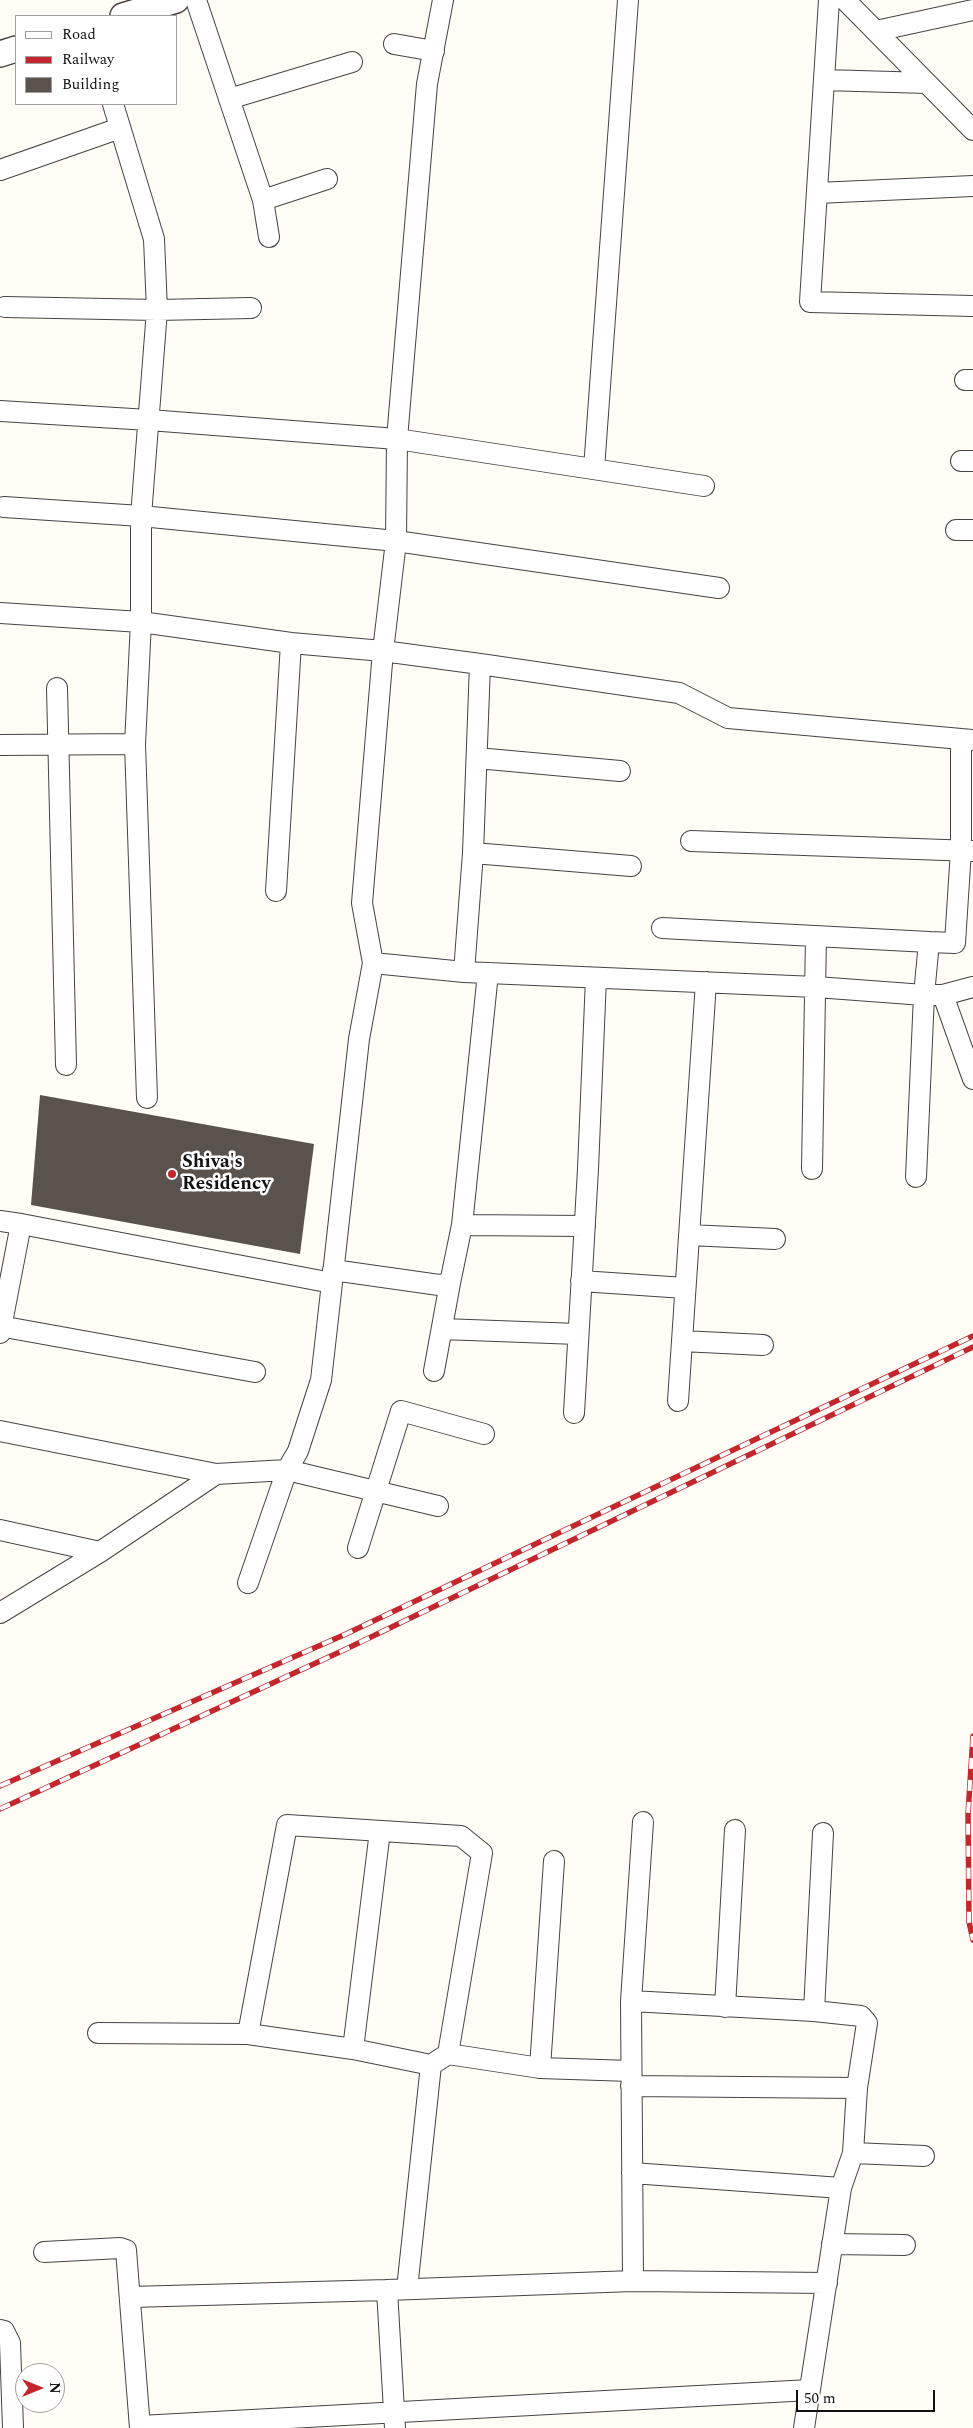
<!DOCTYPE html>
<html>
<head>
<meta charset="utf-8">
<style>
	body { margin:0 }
	#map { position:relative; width:973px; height:2428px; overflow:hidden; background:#fffdf5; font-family:Spectral,serif }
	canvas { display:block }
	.legend { position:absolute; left:15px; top:15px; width:162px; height:90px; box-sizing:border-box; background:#fff; border:1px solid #a0a0a0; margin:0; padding:6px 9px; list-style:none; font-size:15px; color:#111 }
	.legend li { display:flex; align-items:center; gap:10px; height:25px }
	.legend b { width:25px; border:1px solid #a0a0a0 }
	.north { position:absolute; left:15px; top:2363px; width:50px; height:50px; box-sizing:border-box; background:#fff; border:1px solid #a0a0a0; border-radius:50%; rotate:90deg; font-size:14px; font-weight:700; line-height:20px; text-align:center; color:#111 }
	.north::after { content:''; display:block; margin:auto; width:18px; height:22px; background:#c4262e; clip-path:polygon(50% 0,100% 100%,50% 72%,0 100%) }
	.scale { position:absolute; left:796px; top:2390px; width:139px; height:22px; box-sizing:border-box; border:2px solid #111; border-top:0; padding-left:6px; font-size:15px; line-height:18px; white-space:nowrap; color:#111; -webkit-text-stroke:4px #fff; paint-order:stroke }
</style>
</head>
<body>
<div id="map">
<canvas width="973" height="2428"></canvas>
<ul class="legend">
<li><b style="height:6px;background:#fff"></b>Road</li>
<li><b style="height:6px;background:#c4262e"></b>Railway</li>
<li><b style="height:14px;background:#5a524d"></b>Building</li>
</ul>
<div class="north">N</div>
<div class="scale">50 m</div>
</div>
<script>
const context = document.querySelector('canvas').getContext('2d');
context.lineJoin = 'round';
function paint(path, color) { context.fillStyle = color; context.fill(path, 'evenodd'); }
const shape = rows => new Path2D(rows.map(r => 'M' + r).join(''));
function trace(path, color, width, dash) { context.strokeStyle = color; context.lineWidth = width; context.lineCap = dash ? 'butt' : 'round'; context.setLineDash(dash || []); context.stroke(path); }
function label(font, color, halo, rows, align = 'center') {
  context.font = font + ' Spectral,serif'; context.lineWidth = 5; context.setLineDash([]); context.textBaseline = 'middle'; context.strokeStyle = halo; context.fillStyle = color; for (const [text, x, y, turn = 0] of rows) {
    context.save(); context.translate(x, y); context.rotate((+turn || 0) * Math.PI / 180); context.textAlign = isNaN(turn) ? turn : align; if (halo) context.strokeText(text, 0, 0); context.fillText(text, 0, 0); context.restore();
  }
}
const building = shape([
	[40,1095,314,1144,300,1254,31,1205]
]);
const minor = shape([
	[196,0,263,200,269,237],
	[829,0,810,302,973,306],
	[845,0,973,130],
	[876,31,973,10],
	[394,44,434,51],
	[824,80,927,83],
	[229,99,352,62],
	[0,170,120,128],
	[817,193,973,186],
	[263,200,327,179],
	[5,307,157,310,251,308],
	[965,380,973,380],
	[0,411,149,420,397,439,427,84,443,0],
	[961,461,973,461],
	[594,469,628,0],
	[704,486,397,439,396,541,719,588],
	[4,507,141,516,157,310,154,239,113,104],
	[956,530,973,530],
	[0,613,141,622,291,643,383,651,480,664],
	[57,688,66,1065],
	[135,744,147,1098],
	[0,745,135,744,141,622,141,516,396,541,383,651,362,903,373,963,359,1039,332,1283,21,1224,0,1333],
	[477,758,620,771],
	[691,841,973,851],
	[473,853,631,866],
	[276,891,291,643],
	[662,928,929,942],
	[373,963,464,972,816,987,924,995,929,942,955,943,961,850,961,739,973,740],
	[464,972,473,853,480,664,679,693,728,718,961,739],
	[943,995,973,987],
	[812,1169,816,936],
	[916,1177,924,995,943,995,973,1079],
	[0,1221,21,1224],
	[462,1225,585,1226],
	[689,1235,775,1239],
	[333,1270,439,1285,450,1283,462,1225,488,973],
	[581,1281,685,1288],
	[0,1326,255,1372],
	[442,1329,578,1334],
	[682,1341,763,1345],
	[434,1371,450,1283],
	[678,1401,706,982],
	[574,1413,588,1169,596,978],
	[0,1431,216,1474,100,1552,0,1613],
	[216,1474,287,1470,298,1451,321,1380,332,1283],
	[0,1530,100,1552],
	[358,1548,401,1411,484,1434],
	[248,1583,287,1470,438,1506],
	[631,2001,814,2011,861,2016,867,2023,857,2088,853,2153,841,2188,804,2428],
	[725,2007,735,1830],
	[814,2011,823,1833],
	[98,2033,248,2034,287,1825,461,1836,482,1853,448,2054,431,2065,407,2289],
	[248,2034,353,2049,431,2065],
	[353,2049,380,1831],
	[448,2054,540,2068,631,2071],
	[540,2068,554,1861],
	[631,2086,857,2088],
	[853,2153,924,2156],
	[632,2173,841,2188],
	[832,2244,905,2245],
	[44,2252,120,2248,126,2250,140,2428],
	[633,2281,827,2283],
	[130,2297,387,2290],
	[0,2330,4,2331,10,2343,13,2428],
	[140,2426,810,2390],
	[395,2428,387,2290,633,2281,631,2001,643,1822]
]);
const tertiary = shape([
	[123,16,176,0],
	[0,54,16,49]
]);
const rail = shape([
	[973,1736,968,1814,969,1922,973,1940],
	[0,1786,346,1634,973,1336],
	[0,1809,344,1650,973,1347]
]);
const markers = [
	[172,1174,5,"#c4262e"]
];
const poiNames = [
	["Shiva's",182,1163],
	["Residency",182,1185]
];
paint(building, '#5a524d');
trace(minor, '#444', 22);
trace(tertiary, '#444', 28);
trace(minor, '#fff', 20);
trace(tertiary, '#fff', 25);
trace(rail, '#c4262e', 5.5);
trace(rail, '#fff', 4, [11]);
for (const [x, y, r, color] of markers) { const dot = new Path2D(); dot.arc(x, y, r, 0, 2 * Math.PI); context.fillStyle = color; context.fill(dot); trace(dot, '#fff', 2); }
label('bold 19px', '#111', '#fff', poiNames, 'left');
</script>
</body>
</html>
